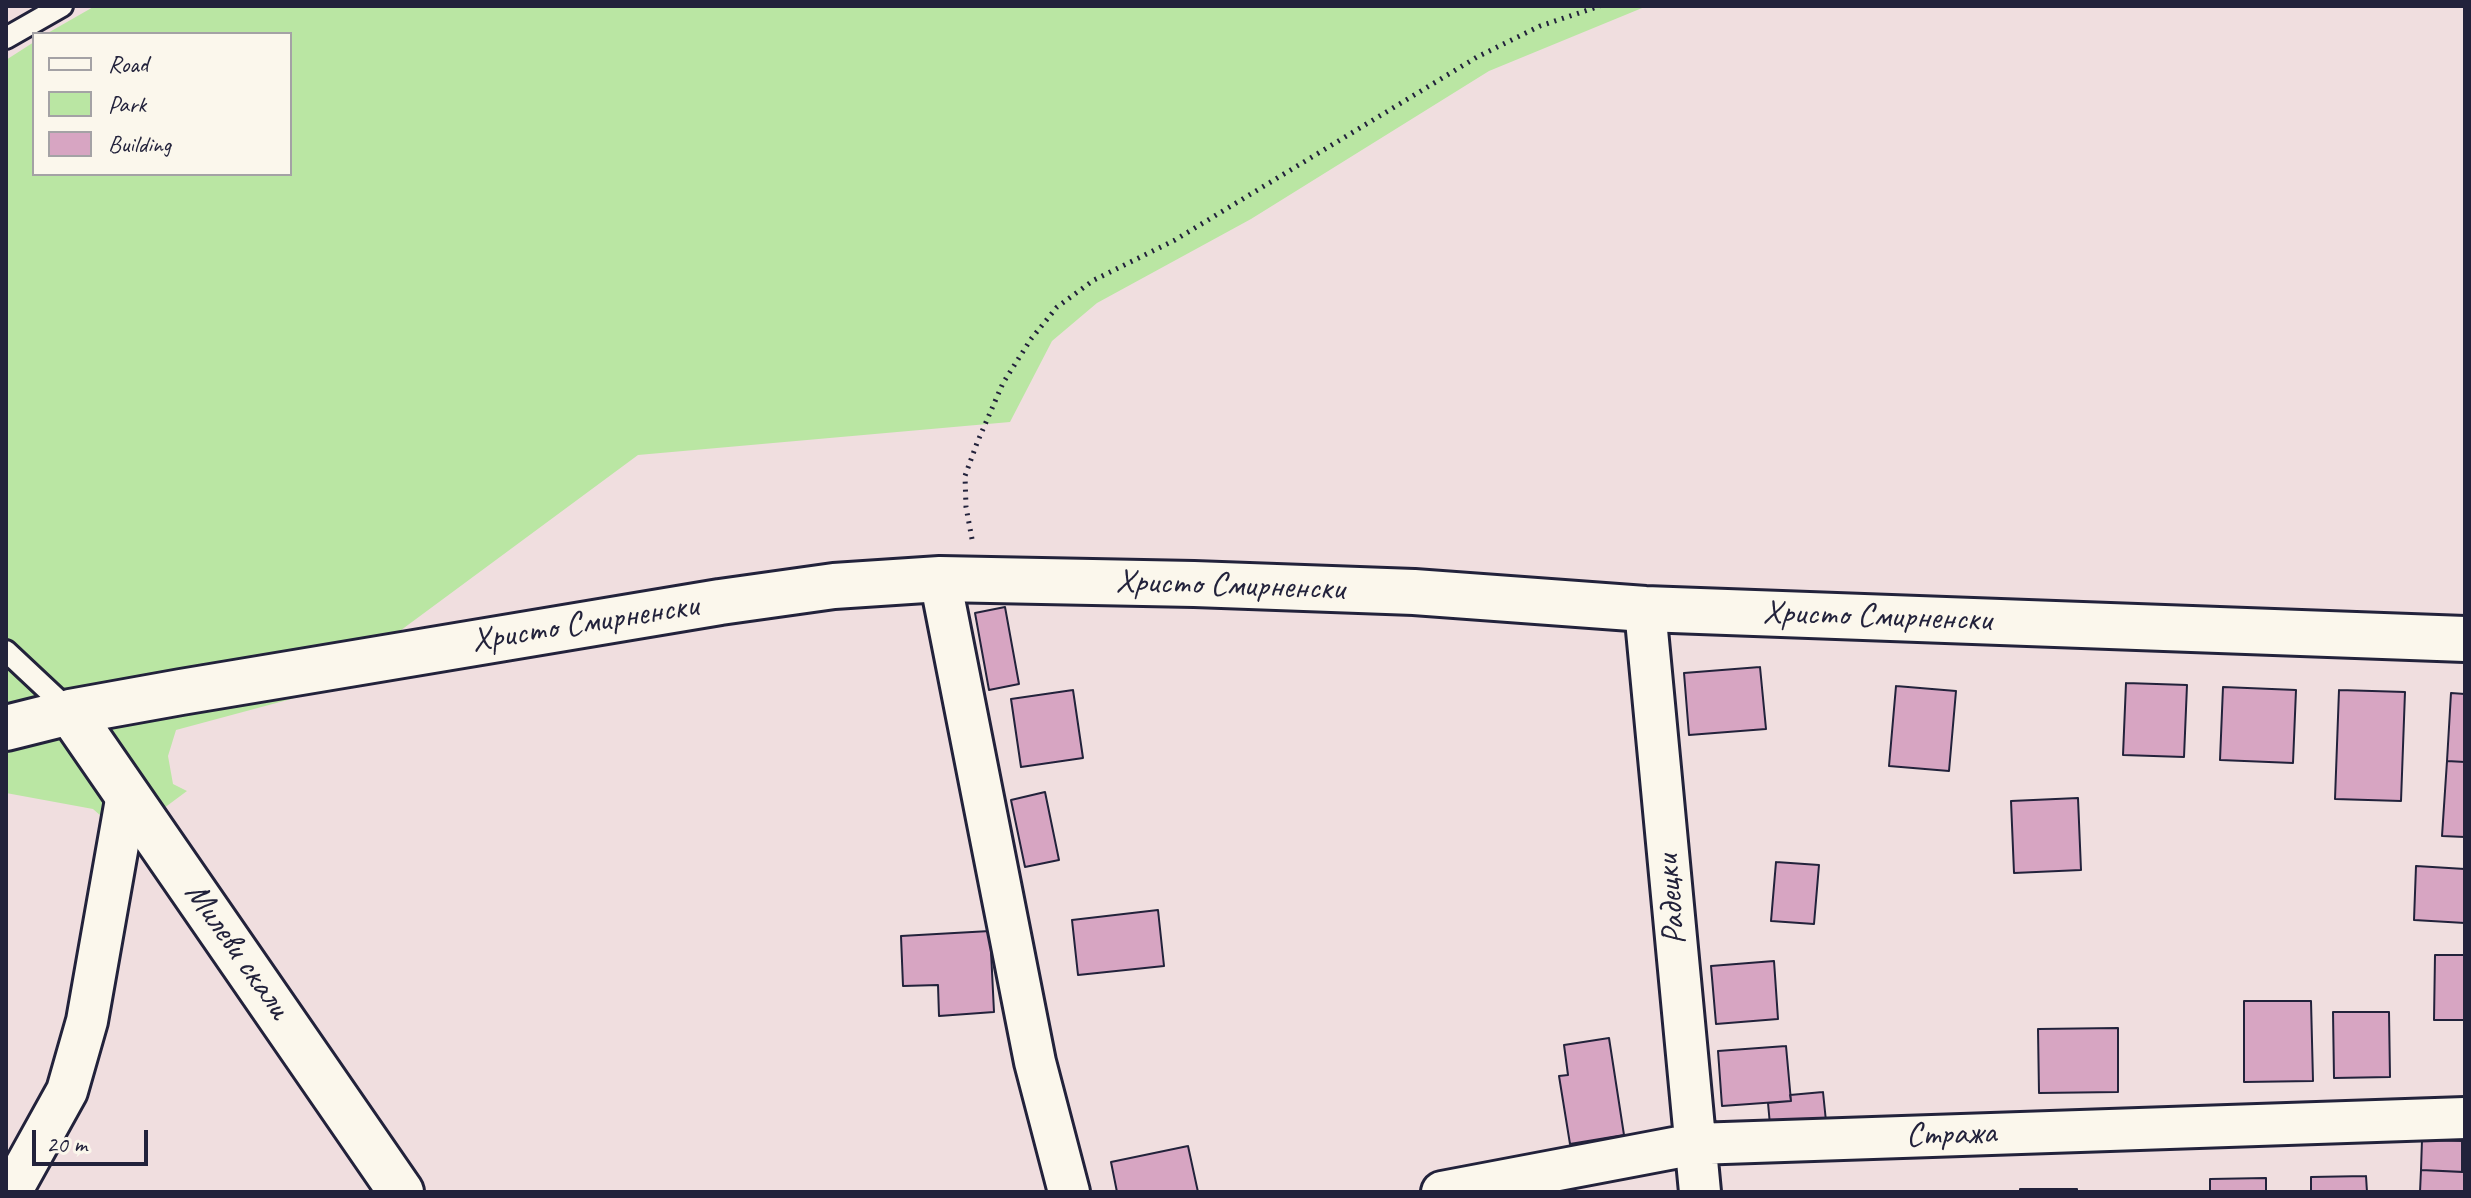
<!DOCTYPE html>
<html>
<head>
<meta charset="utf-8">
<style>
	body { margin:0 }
	#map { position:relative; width:2471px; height:1198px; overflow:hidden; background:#f0dedf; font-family:Caveat,sans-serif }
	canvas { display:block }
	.frame { position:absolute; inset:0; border:8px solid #22223b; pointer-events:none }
	.legend { position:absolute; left:32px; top:32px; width:260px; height:144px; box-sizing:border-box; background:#fbf7ec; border:2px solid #a4a2a5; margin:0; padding:10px 14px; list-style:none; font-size:24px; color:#22223b }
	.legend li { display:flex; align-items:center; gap:16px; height:40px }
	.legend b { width:40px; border:2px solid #a4a2a5 }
	.scale { position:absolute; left:32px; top:1130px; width:116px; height:36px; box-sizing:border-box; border:4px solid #22223b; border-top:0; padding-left:10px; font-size:24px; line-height:28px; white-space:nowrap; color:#22223b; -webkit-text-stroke:6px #fbf7ec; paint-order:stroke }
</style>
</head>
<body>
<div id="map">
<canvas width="2471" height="1198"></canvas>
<div class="frame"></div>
<ul class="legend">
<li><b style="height:10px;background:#fbf7ec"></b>Road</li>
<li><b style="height:22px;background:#bae6a3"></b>Park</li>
<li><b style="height:22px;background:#d7a5c2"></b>Building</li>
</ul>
<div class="scale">20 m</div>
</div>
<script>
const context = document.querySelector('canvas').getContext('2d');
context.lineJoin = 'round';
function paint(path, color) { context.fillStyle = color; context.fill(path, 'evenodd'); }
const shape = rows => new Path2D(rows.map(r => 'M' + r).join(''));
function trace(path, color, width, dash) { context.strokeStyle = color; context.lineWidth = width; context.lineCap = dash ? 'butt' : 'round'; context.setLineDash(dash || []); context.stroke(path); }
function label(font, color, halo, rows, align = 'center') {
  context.font = font + ' Caveat,sans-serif'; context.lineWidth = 6; context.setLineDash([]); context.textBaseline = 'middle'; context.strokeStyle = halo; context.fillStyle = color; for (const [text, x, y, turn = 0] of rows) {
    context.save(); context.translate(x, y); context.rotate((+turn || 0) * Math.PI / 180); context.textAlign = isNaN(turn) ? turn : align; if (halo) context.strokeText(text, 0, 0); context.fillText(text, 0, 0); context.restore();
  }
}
const green = shape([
	[95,6,1647,6,1489,71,1251,219,1097,303,1052,341,1010,422,638,455,370,653,306,695,176,730,168,756,173,784,187,791,125,837,93,809,6,793,6,60,34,42,34,174,290,174,290,34,46,34]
]);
const building = shape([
	[1005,607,1019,684,989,690,975,613,1005,607],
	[1760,667,1766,729,1689,735,1684,673,1760,667],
	[2126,683,2187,685,2184,757,2123,755,2126,683],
	[1896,686,1956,691,1949,771,1889,766,1896,686],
	[2223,687,2296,690,2293,763,2220,760,2223,687],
	[1073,690,1083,758,1021,767,1011,699,1073,690],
	[2339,690,2405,692,2401,801,2335,799,2339,690],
	[2451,693,2465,694,2465,762,2447,761,2451,693],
	[2447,761,2465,762,2465,837,2442,836,2447,761],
	[1045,792,1059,860,1025,867,1011,800,1045,792],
	[2078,798,2081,870,2014,873,2011,801,2078,798],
	[1776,862,1819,865,1814,924,1771,921,1776,862],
	[2416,866,2465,869,2465,923,2414,920,2416,866],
	[1158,910,1164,966,1078,975,1072,920,1158,910],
	[990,931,994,1012,939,1016,938,985,903,986,901,936,990,931],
	[2435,955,2465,955,2465,1020,2434,1020,2435,955],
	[1774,961,1778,1019,1716,1024,1711,966,1774,961],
	[2244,1001,2311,1001,2313,1081,2244,1082,2244,1001],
	[2333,1012,2389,1012,2390,1077,2334,1078,2333,1012],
	[2118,1028,2118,1092,2039,1093,2038,1029,2118,1028],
	[1609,1038,1624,1135,1570,1144,1559,1076,1568,1075,1564,1045,1609,1038],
	[1786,1046,1791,1101,1722,1106,1718,1051,1786,1046],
	[1823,1092,1827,1131,1771,1136,1768,1103,1791,1101,1790,1095,1823,1092],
	[2422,1140,2462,1141,2462,1172,2421,1170,2422,1140],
	[1188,1146,1198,1192,1117,1192,1111,1162,1188,1146],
	[2421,1170,2465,1172,2465,1192,2420,1192,2421,1170],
	[2366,1176,2367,1192,2311,1192,2311,1177,2366,1176],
	[2266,1178,2266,1192,2210,1192,2210,1179,2266,1178],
	[2020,1189,2077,1189,2077,1192,2020,1192,2020,1189]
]);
const path = shape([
	[972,539,966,507,965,476,977,443,1003,383,1031,339,1057,307,1094,280,1175,240,1477,57,1540,26,1600,6]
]);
const lane = shape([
	[6,38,62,6],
	[6,651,70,711]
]);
const street = shape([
	[940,579,1035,1062,1069,1192],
	[1645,609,1700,1192],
	[11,1192,67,1091,87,1021,127,794],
	[1442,1192,1695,1144,2465,1118]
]);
const secondary = shape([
	[70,712,401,1192],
	[6,728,70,712,181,692,720,602,834,586,940,579,1194,584,1414,592,1645,609,2465,639]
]);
const streetNames = [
	["Христо Смирненски",1230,586,2],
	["Христо Смирненски",1877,617,2],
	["Христо Смирненски",585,624,-9],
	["Радецки",1672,900,-95],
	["Милеви скали",237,951,55],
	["Стража",1951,1135,-2]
];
paint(green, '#bae6a3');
paint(building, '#d7a5c2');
trace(building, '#22223b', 2);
trace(lane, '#22223b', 26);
trace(street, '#22223b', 46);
trace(secondary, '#22223b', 50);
trace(path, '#22223b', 5, [2, 6]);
trace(lane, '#fbf7ec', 20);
trace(street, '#fbf7ec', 40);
trace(secondary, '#fbf7ec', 44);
label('34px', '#22223b', '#fbf7ec', streetNames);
</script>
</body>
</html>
